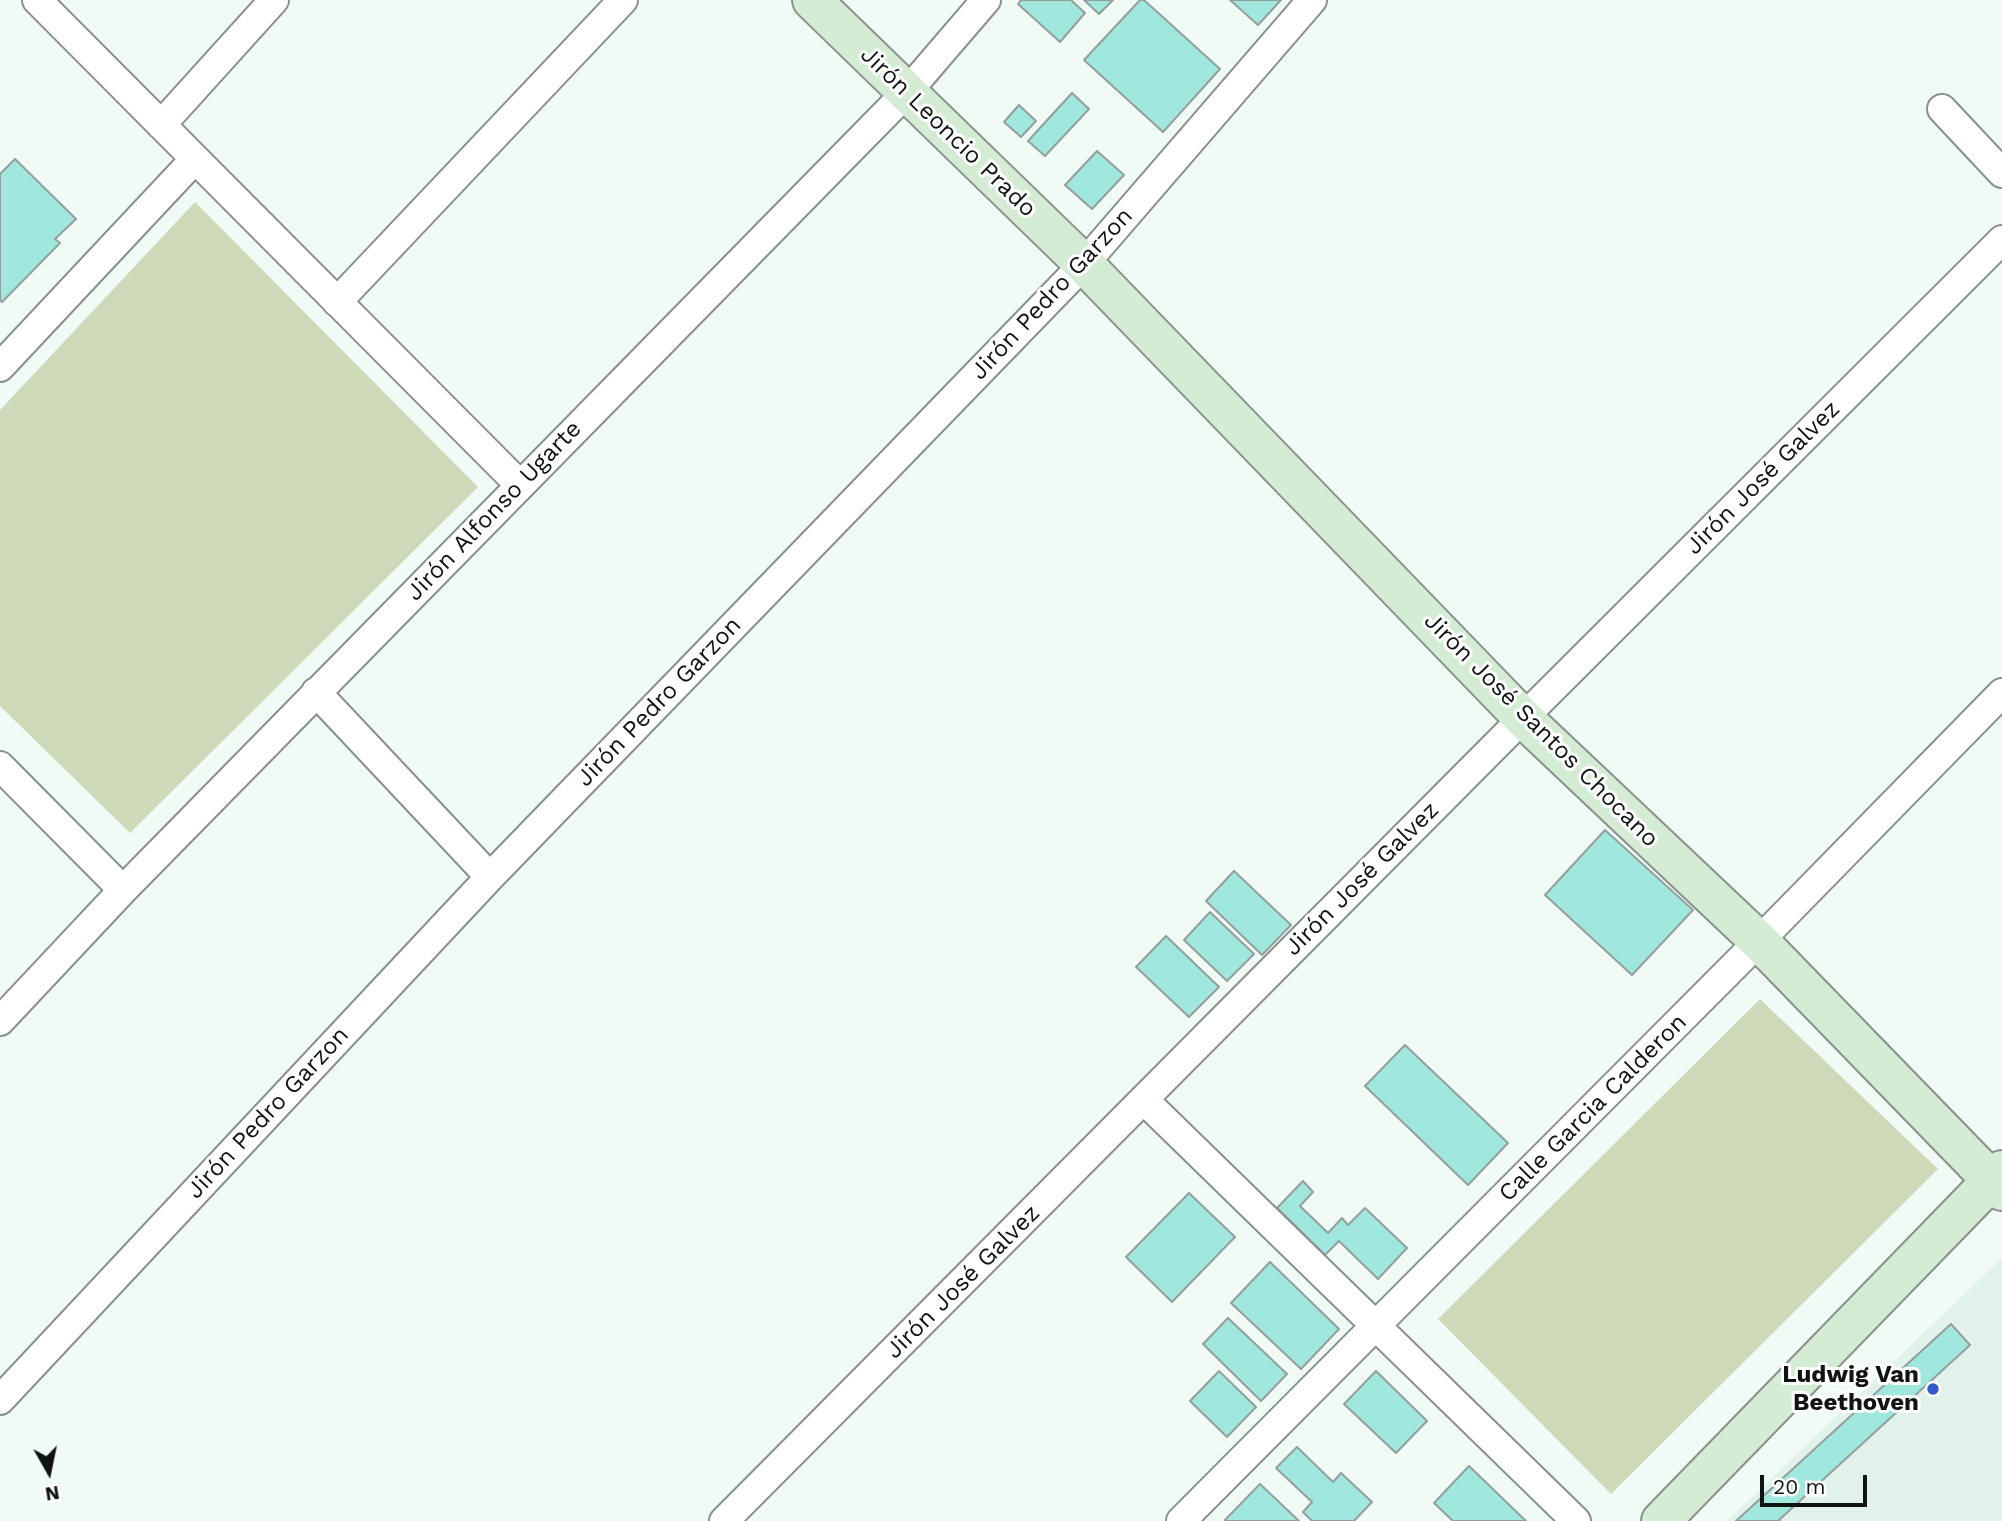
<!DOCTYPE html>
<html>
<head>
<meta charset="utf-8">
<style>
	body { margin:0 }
	#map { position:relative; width:2002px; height:1521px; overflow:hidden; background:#f1fbf6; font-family:"Work Sans",sans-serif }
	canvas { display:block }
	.north { position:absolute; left:14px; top:1437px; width:70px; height:70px; -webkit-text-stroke:5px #fff; paint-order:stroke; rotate:171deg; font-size:19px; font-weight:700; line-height:28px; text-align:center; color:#0f1311 }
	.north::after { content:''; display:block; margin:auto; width:24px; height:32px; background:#0f1311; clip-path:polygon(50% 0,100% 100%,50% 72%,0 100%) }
	.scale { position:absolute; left:1760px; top:1475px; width:107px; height:32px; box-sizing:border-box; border:4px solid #0f1311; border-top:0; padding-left:9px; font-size:21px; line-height:24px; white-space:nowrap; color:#0f1311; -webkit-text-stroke:5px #fff; paint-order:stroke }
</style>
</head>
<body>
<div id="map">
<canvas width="2002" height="1521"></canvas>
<div class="north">N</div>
<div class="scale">20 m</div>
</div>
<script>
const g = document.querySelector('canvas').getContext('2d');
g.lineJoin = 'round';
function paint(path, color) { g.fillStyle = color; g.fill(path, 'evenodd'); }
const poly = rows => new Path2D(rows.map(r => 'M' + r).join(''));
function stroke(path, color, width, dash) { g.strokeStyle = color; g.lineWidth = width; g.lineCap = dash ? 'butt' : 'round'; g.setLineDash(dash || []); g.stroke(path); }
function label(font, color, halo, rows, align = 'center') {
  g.font = font + ' "Work Sans",sans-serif'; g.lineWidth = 6; g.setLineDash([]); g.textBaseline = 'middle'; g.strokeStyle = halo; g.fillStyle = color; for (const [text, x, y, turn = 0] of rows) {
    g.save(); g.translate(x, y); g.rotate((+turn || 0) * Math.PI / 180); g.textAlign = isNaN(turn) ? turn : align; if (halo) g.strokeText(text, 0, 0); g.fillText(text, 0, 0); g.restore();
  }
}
paint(poly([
	[2002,1258,2002,1521,1727,1521]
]), '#e0f2e9');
paint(poly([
	[195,202,478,487,130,833,0,706,0,410],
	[1760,999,1938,1169,1611,1494,1438,1319]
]), '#ced9b9');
const building = poly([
	[1021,0,1071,0,1085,13,1060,42,1018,4,1021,0],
	[1084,0,1113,0,1099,14,1084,0],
	[1140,0,1144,0,1220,69,1163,132,1084,60,1140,0],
	[1230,0,1281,0,1258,25,1230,0],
	[1072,93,1089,109,1045,156,1028,141,1072,93],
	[1019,105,1036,121,1021,137,1004,122,1019,105],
	[1097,151,1124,175,1092,209,1065,185,1097,151],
	[15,159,76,219,55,239,60,243,2,302,0,300,0,174,15,159],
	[1605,830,1693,910,1632,975,1545,895,1605,830],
	[1234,871,1291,925,1262,955,1206,901,1234,871],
	[1210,912,1254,954,1227,981,1184,940,1210,912],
	[1166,936,1219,987,1189,1017,1136,967,1166,936],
	[1405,1045,1508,1143,1468,1185,1365,1086,1405,1045],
	[1303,1181,1313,1192,1300,1206,1328,1233,1342,1218,1348,1225,1365,1208,1407,1248,1378,1279,1339,1241,1325,1255,1277,1208,1303,1181],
	[1189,1193,1235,1237,1172,1302,1126,1257,1189,1193],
	[1270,1262,1339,1329,1301,1369,1231,1303,1270,1262],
	[1228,1318,1287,1374,1261,1401,1203,1344,1228,1318],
	[1951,1324,1970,1345,1779,1520,1780,1521,1736,1521,1951,1324],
	[1219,1371,1256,1407,1227,1437,1190,1401,1219,1371],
	[1376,1371,1427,1421,1396,1453,1344,1404,1376,1371],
	[1297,1447,1333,1482,1341,1473,1372,1502,1354,1521,1312,1521,1303,1512,1312,1502,1276,1468,1297,1447],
	[1469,1466,1526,1521,1453,1521,1434,1503,1469,1466],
	[1260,1484,1299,1521,1226,1521,1225,1520,1260,1484]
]);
paint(building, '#a0e8dd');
stroke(building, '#949f9d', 2);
const street = poly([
	[37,0,520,485],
	[1942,109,2002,173],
	[161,125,274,0],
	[337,302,623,0],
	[0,367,195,159],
	[316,692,490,877],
	[0,766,123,890],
	[0,1021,123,890,907,92,986,0],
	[1144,1100,1576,1521],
	[0,1400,490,877,1084,264,1312,0],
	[724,1521,1523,718,2002,240],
	[1181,1521,1759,941,2002,693]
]);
const secondary = poly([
	[812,0,1084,264,1523,718,1759,941,2002,1191],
	[1661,1521,2002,1170]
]);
stroke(street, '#88918c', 32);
stroke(secondary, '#88918c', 42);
stroke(street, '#fff', 28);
stroke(secondary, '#d4ecd3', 38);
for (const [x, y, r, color] of [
	[1933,1389,7,"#375acb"]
]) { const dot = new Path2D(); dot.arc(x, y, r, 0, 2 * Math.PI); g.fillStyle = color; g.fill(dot); stroke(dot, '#fff', 2.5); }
label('24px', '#0f1311', '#fff', [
	["Jirón Leoncio Prado",948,132,44],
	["Jirón Pedro Garzon",1052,294,-47],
	["Jirón José Galvez",1763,478,-45],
	["Jirón Alfonso Ugarte",494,511,-46],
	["Jirón Pedro Garzon",659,702,-46],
	["Jirón José Santos Chocano",1541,730,45],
	["Jirón José Galvez",1362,879,-45],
	["Calle Garcia Calderon",1593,1108,-45],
	["Jirón Pedro Garzon",268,1113,-47],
	["Jirón José Galvez",963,1282,-45]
]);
label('bold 24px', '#0f1311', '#fff', [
	["Ludwig Van",1919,1375],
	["Beethoven",1919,1403]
], 'right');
</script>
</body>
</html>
